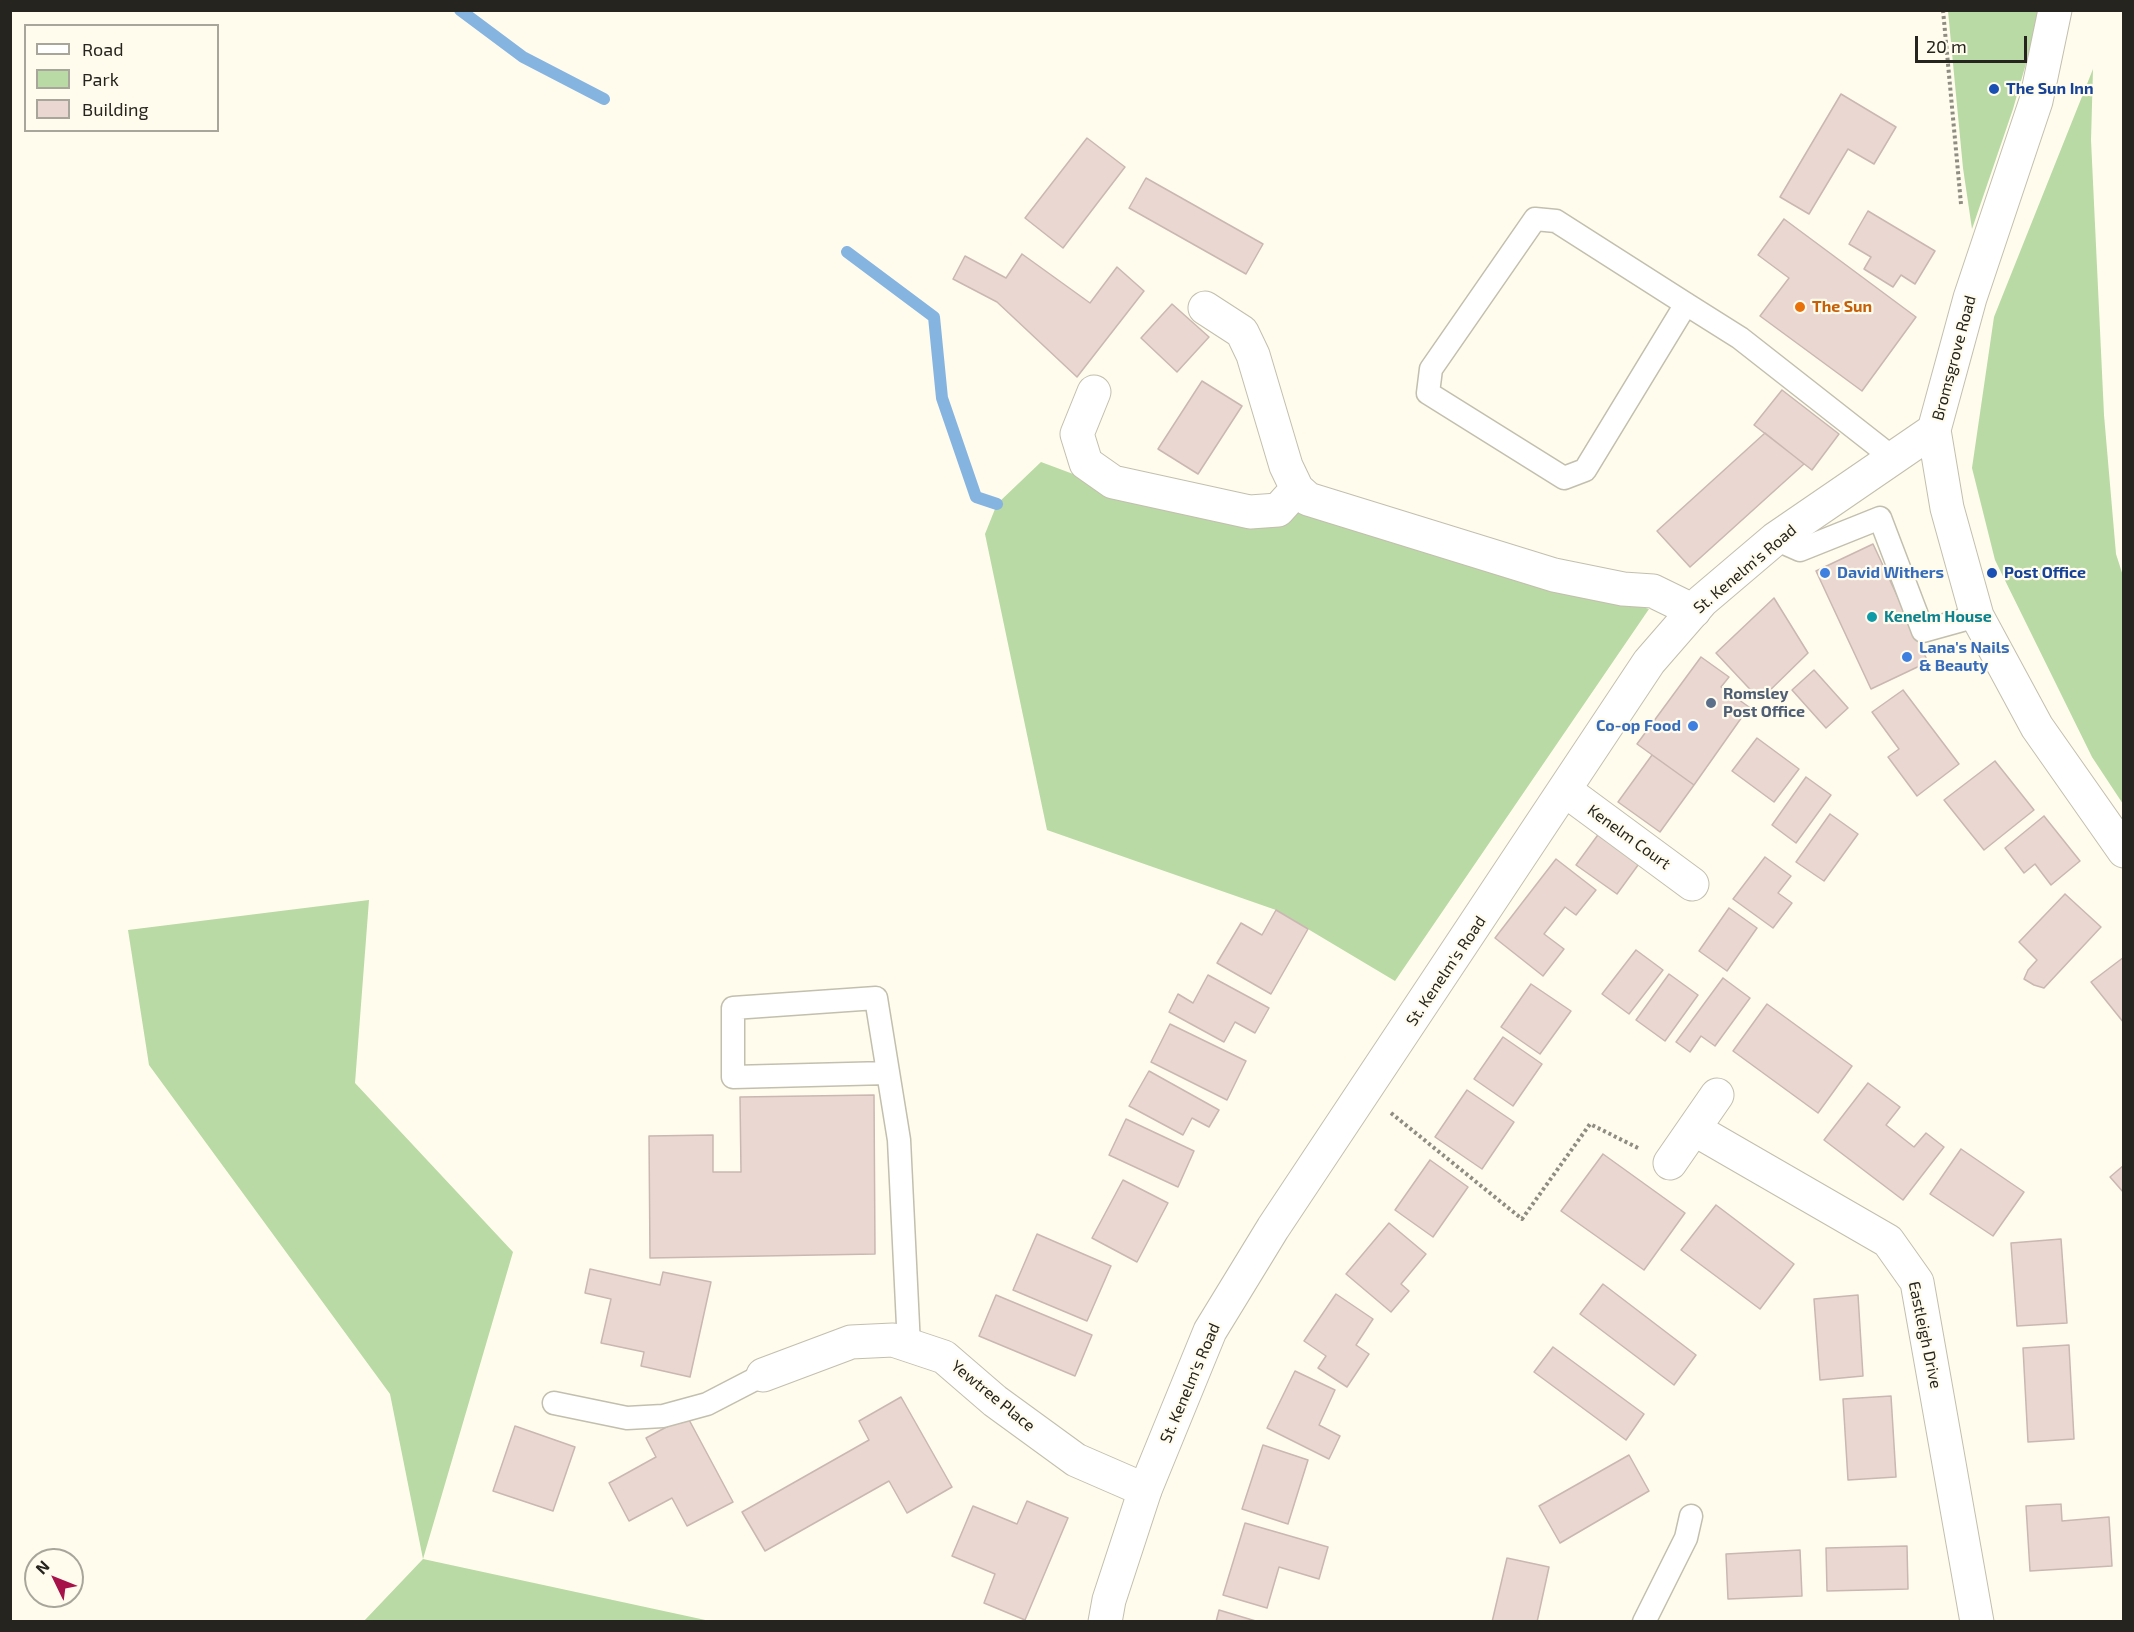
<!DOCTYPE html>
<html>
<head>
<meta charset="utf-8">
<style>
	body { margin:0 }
	#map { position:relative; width:2134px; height:1632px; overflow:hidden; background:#fffced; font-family:"Exo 2",sans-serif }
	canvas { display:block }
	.frame { position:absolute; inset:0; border:12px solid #26241e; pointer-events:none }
	.legend { position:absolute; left:24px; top:24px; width:195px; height:108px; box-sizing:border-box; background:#fffced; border:2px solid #a8a69a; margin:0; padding:8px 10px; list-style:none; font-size:18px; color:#26241e }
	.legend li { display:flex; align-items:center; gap:12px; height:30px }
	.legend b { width:30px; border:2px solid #a8a69a }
	.north { position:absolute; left:24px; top:1548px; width:60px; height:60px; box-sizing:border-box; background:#fffced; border:2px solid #a8a69a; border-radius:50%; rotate:313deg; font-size:16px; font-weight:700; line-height:24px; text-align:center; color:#26241e }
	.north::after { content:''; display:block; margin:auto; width:21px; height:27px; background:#a7124a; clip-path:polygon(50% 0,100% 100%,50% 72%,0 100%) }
	.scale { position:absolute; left:1915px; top:36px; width:112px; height:27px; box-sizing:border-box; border:3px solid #26241e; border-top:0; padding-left:8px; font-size:18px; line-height:21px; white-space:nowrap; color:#26241e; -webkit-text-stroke:4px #fffced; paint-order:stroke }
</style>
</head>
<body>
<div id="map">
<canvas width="2134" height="1632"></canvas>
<div class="frame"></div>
<ul class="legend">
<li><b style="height:8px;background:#fff"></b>Road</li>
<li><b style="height:16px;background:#b9d9a5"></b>Park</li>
<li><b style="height:16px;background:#ebd7d1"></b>Building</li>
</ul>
<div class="north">N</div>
<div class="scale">20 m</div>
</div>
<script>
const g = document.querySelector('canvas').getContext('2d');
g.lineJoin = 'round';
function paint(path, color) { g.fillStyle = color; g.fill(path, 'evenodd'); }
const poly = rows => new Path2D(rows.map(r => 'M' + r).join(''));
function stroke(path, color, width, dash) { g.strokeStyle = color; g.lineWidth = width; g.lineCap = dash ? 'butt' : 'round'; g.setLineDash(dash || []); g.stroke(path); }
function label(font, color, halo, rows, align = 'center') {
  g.font = font + ' "Exo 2",sans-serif'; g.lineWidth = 4.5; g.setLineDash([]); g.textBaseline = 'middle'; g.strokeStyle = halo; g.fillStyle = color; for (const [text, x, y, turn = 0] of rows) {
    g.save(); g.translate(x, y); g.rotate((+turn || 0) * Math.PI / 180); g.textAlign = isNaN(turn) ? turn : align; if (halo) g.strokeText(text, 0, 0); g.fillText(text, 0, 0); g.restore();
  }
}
paint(poly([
	[1948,11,2041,11,2013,109,1972,229,1963,168],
	[2093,69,2091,140,2104,415,2116,554,2124,579,2123,804,2092,757,1995,560,1972,468,1994,317],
	[1041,462,1124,493,1265,525,1280,495,1649,609,1395,981,1276,910,1047,830,985,534,997,504],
	[369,900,355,1083,513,1252,423,1559,710,1621,364,1621,423,1559,390,1394,149,1065,128,930]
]), '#b9d9a5');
stroke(poly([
	[460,10,523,57,604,99],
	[847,252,934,317,942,398,976,497,997,504]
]), '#86b4e1', 12);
const building = poly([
	[1841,94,1896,127,1874,164,1848,149,1809,214,1780,197,1841,94],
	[1087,138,1125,167,1063,248,1025,218,1087,138],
	[1146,178,1263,244,1246,274,1129,208,1146,178],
	[1868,211,1935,251,1915,284,1901,275,1893,287,1864,269,1871,257,1849,244,1868,211],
	[1784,219,1916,317,1862,391,1760,316,1789,278,1758,255,1784,219],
	[1022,254,1090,303,1117,267,1144,291,1077,377,997,302,953,279,965,256,1006,278,1022,254],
	[1172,304,1209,337,1177,372,1141,338,1172,304],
	[1202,381,1242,406,1198,474,1158,449,1202,381],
	[1782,390,1839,434,1812,470,1754,425,1782,390],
	[1765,433,1804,464,1690,567,1657,531,1765,433],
	[1873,544,1928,662,1871,689,1816,571,1873,544],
	[1774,598,1808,653,1760,700,1716,653,1774,598],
	[1701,657,1729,677,1721,687,1749,707,1694,785,1637,744,1701,657],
	[1814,670,1848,708,1826,728,1792,690,1814,670],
	[1903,690,1959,764,1917,796,1888,757,1899,749,1872,712,1903,690],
	[1757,738,1799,769,1774,802,1732,771,1757,738],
	[1652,755,1694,785,1660,832,1618,802,1652,755],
	[1995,761,2034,810,1984,850,1944,800,1995,761],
	[1806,777,1831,795,1796,843,1772,825,1806,777],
	[1830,814,1858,834,1824,881,1796,862,1830,814],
	[2044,816,2080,861,2051,885,2035,864,2024,873,2005,848,2044,816],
	[1600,832,1641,861,1617,894,1576,865,1600,832],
	[1765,857,1791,876,1778,893,1792,903,1773,928,1733,899,1765,857],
	[1556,859,1596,890,1576,915,1565,907,1544,934,1564,949,1543,976,1495,938,1556,859],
	[2065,894,2101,927,2044,988,2034,985,2024,979,2028,970,2037,960,2019,942,2065,894],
	[1729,908,1757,928,1727,971,1699,951,1729,908],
	[1276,910,1308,929,1271,994,1217,963,1241,923,1262,935,1276,910],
	[1636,950,1663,970,1629,1014,1602,994,1636,950],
	[2124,957,2124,1023,2091,982,2124,957],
	[1669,974,1698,995,1665,1041,1636,1020,1669,974],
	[1208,975,1269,1008,1255,1033,1235,1022,1224,1042,1169,1012,1178,994,1193,1003,1208,975],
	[1723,978,1750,998,1715,1046,1701,1036,1690,1052,1676,1042,1723,978],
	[1531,984,1571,1011,1540,1054,1501,1027,1531,984],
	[1767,1004,1852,1066,1818,1113,1733,1051,1767,1004],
	[1170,1024,1246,1061,1227,1100,1151,1062,1170,1024],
	[1503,1037,1542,1064,1513,1106,1474,1079,1503,1037],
	[1149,1071,1219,1110,1209,1127,1192,1118,1183,1135,1129,1106,1149,1071],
	[1868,1083,1900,1107,1886,1125,1914,1147,1926,1133,1944,1147,1903,1200,1824,1140,1868,1083],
	[1467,1090,1514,1122,1482,1169,1435,1137,1467,1090],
	[874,1095,875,1254,650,1258,649,1136,713,1135,713,1172,741,1172,740,1097,874,1095],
	[1126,1119,1194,1151,1178,1187,1109,1155,1126,1119],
	[1961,1149,2024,1192,1993,1236,1930,1194,1961,1149],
	[1603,1154,1685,1213,1644,1270,1561,1211,1603,1154],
	[1430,1160,1468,1187,1433,1237,1395,1210,1430,1160],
	[2124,1165,2124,1193,2110,1177,2124,1165],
	[1123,1180,1168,1203,1137,1262,1092,1238,1123,1180],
	[1716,1205,1794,1264,1760,1309,1681,1250,1716,1205],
	[1389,1223,1426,1254,1401,1284,1409,1291,1391,1312,1346,1274,1389,1223],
	[1037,1234,1111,1266,1087,1321,1013,1290,1037,1234],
	[2061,1239,2067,1323,2017,1326,2011,1243,2061,1239],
	[590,1269,660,1285,663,1272,711,1282,690,1377,641,1366,644,1352,601,1343,611,1299,585,1293,590,1269],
	[1603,1284,1696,1355,1674,1385,1580,1314,1603,1284],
	[1336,1294,1373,1319,1356,1345,1369,1354,1347,1387,1318,1368,1326,1356,1304,1341,1336,1294],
	[996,1295,1092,1335,1075,1376,979,1336,996,1295],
	[1858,1295,1863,1376,1820,1380,1814,1299,1858,1295],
	[2069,1345,2074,1439,2028,1442,2023,1348,2069,1345],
	[1553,1347,1644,1414,1626,1440,1534,1372,1553,1347],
	[1295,1371,1335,1390,1319,1425,1340,1436,1329,1459,1267,1428,1295,1371],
	[1891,1396,1896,1477,1848,1480,1843,1399,1891,1396],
	[901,1397,952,1487,907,1513,889,1481,765,1551,742,1512,869,1440,859,1421,901,1397],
	[687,1416,733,1502,687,1526,672,1498,629,1521,609,1483,656,1457,646,1438,687,1416],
	[515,1426,575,1447,553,1511,493,1491,515,1426],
	[1263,1445,1308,1460,1288,1524,1242,1509,1263,1445],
	[1629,1455,1649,1491,1560,1543,1539,1506,1629,1455],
	[1027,1501,1068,1518,1025,1620,984,1603,995,1574,952,1556,973,1506,1017,1524,1027,1501],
	[2061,1504,2062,1521,2109,1517,2112,1566,2030,1571,2026,1506,2061,1504],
	[1245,1523,1328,1547,1319,1579,1279,1567,1267,1608,1223,1595,1245,1523],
	[1907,1546,1908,1589,1827,1591,1826,1548,1907,1546],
	[1800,1550,1802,1596,1728,1599,1726,1554,1800,1550],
	[1507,1558,1549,1567,1537,1622,1492,1622,1507,1558],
	[1219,1610,1259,1622,1216,1622,1219,1610]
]);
paint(building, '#ebd7d1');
stroke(building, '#cab7b1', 1.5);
const lane = poly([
	[1686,304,1585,470,1564,478,1428,393,1431,369,1535,219,1556,221,1686,304,1740,338,1893,458],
	[1775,539,1800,550,1880,518,1923,631,1977,616],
	[887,1073,733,1077,733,1008,876,998,899,1140,909,1346],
	[554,1403,627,1418,663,1416,707,1404,763,1375],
	[1644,1622,1686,1538,1691,1516]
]);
const street = poly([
	[1205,308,1242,332,1253,355,1286,466,1297,489,1308,499,1554,575,1623,589,1653,591,1694,611],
	[1094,392,1077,434,1086,463,1113,482,1250,512,1278,510,1297,489],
	[1566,791,1692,884],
	[1694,1129,1888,1241,1917,1282,1977,1622],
	[1670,1163,1717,1095],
	[763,1375,851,1342,893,1340,944,1357,995,1401,1076,1460,1145,1490]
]);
const secondary = poly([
	[2055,10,2036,101,1970,298,1934,430,1947,508,1977,616,2037,727,2124,851],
	[1105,1622,1109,1600,1145,1490,1210,1331,1273,1228,1649,662,1702,601,1775,539,1934,430]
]);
stroke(lane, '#c3bfae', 25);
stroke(street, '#c3bfae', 35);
stroke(secondary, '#c3bfae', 35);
stroke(poly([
	[1943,10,1961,204],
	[1391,1113,1522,1219,1590,1124,1640,1149]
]), '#8f8c82', 4, [3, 3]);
stroke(lane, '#fff', 22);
stroke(street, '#fff', 33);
stroke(secondary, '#fff', 33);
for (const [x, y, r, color] of [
	[1994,89,6,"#1a4fb4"],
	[1800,307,6,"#e8710a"],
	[1825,573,6,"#3f7fe0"],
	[1992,573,6,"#1a4fb4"],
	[1872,617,6,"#0f9aa8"],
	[1907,657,6,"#3f7fe0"],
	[1711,703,6,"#5c6f8a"],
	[1693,726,6,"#3f7fe0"]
]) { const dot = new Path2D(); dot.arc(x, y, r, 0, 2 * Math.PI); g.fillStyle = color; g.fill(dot); stroke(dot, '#fffced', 2); }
label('bold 16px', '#164399', '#fffced', [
	["The Sun Inn",2006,89],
	["Post Office",2004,573]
], 'left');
label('bold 16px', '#c56008', '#fffced', [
	["The Sun",1812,307]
], 'left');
label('16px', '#26241e', '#fffced', [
	["Bromsgrove Road",1954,358,-75],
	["St. Kenelm's Road",1745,569,-40],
	["Kenelm Court",1629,837,36],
	["St. Kenelm's Road",1446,971,-56],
	["Eastleigh Drive",1925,1335,78],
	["St. Kenelm's Road",1190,1383,-67],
	["Yewtree Place",993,1396,39]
]);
label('bold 16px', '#366cbe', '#fffced', [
	["David Withers",1837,573],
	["Lana's Nails",1919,648],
	["& Beauty",1919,666],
	["Co-op Food",1681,726,"right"]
], 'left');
label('bold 16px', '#0d838f', '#fffced', [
	["Kenelm House",1884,617]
], 'left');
label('bold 16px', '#4e5e75', '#fffced', [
	["Romsley",1723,694],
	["Post Office",1723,712]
], 'left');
</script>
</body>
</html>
